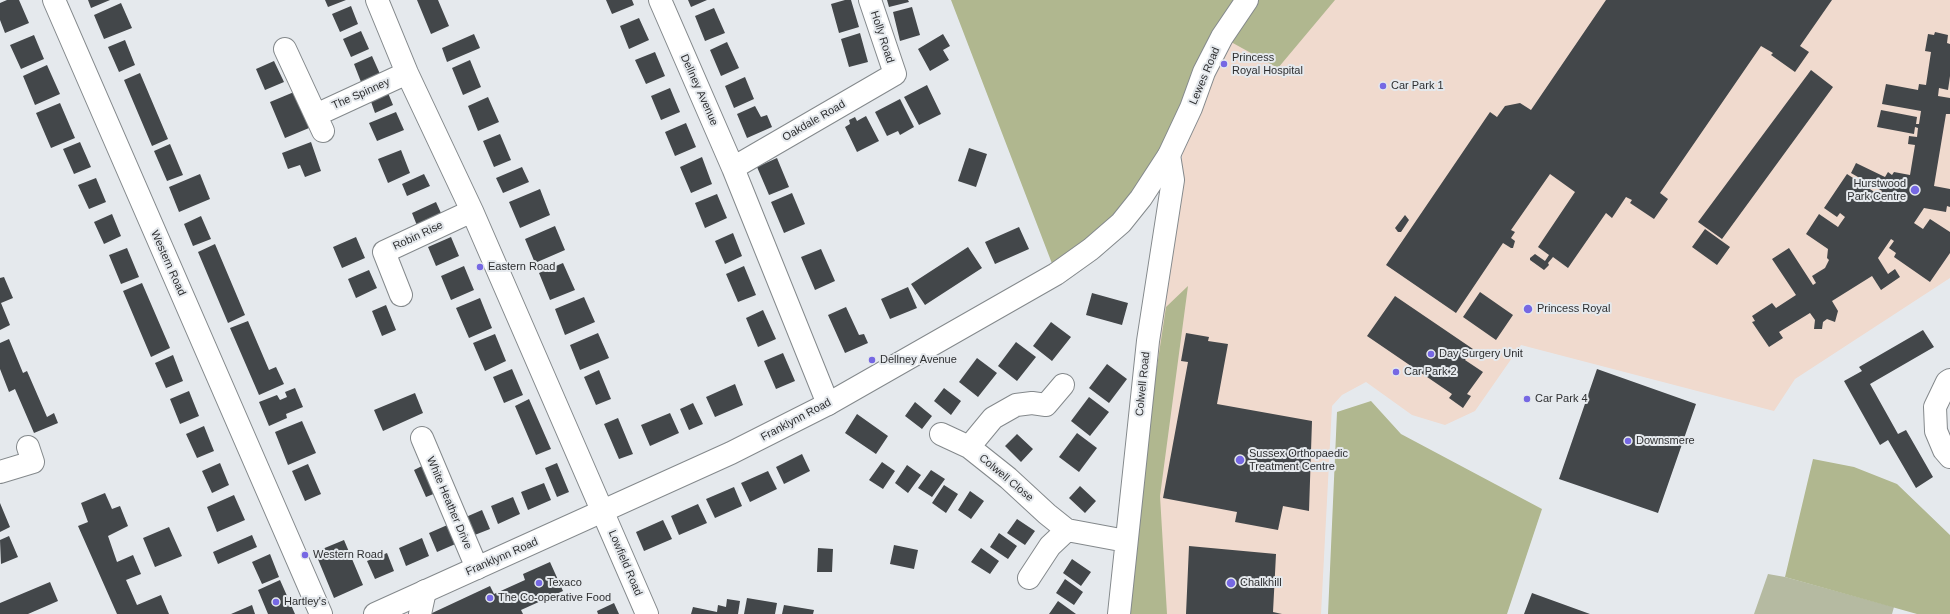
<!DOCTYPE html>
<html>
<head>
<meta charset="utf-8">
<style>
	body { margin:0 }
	canvas { display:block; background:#e5e9ed }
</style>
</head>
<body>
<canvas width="1950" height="614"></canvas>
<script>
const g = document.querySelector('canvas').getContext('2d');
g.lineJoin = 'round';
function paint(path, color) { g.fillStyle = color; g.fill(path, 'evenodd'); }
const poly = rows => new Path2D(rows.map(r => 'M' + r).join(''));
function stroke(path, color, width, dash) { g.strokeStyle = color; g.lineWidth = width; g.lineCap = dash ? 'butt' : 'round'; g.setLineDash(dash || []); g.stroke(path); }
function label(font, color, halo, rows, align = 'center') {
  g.font = font + ' Arial,sans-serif'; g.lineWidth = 4; g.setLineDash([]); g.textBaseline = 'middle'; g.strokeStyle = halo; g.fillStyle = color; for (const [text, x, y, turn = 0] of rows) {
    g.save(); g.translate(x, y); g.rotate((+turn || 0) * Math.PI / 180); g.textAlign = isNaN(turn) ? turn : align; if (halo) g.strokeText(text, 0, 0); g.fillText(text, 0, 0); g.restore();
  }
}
paint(poly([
	[1247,0,1950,0,1950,278,1795,379,1774,411,1521,345,1475,411,1445,425,1412,415,1366,382,1342,395,1332,406,1321,614,1131,614,1148,341,1191,108]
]), '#f0dace');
paint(poly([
	[1768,574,1785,577,1894,607,1892,614,1754,614]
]), '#b5baa1');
paint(poly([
	[951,0,1335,0,1278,68,1222,37,1121,223,1056,274],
	[1188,286,1160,496,1167,614,1130,614,1138,492,1166,307],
	[1371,401,1401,434,1542,509,1507,614,1328,614,1337,412],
	[1813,459,1854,467,1897,484,1950,535,1950,614,1917,614,1785,577]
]), '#b0b78f');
paint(poly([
	[7,0,19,0,29,23,5,33,0,20,0,3],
	[88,0,110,0,91,8],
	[325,0,346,0,328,7],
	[417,0,438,0,449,26,431,34],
	[606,0,632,0,634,5,612,14],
	[688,0,707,0,691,7],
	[845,0,851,0,859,27,839,33,831,4],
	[887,0,908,0,909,2,889,7],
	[1606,0,1832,0,1800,46,1809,52,1795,72,1771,55,1773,53,1761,46,1660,193,1668,199,1654,219,1630,203,1632,200,1626,197,1612,218,1606,213,1568,268,1553,257,1548,263,1549,265,1544,270,1530,260,1530,258,1535,254,1545,261,1549,255,1538,247,1575,192,1550,174,1511,230,1515,232,1511,238,1515,241,1513,248,1511,248,1503,243,1456,313,1386,265,1490,112,1497,117,1505,106,1520,103,1531,110],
	[121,3,132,28,104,39,94,15],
	[351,6,358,24,340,32,332,14],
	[912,7,920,35,900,41,893,12],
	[714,8,725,33,705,41,695,16],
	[639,18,649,40,629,49,620,26],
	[361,31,369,49,351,57,343,39],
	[1935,32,1948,35,1947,43,1950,44,1950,76,1948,90,1939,88,1938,96,1950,98,1950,114,1946,114,1934,186,1950,189,1950,207,1947,206,1946,212,1924,208,1914,223,1923,229,1930,219,1950,232,1950,253,1930,282,1894,257,1896,253,1889,248,1894,241,1891,239,1878,258,1888,274,1895,269,1900,277,1881,290,1872,276,1832,301,1838,311,1835,322,1827,319,1823,322,1822,329,1814,329,1815,320,1810,313,1779,332,1783,338,1769,347,1752,322,1755,321,1752,316,1772,303,1776,308,1796,295,1772,259,1789,248,1813,285,1816,283,1812,276,1825,268,1829,260,1827,258,1828,249,1806,234,1819,214,1838,227,1840,224,1845,217,1840,213,1837,217,1824,208,1847,174,1879,195,1882,191,1851,173,1856,163,1885,177,1888,172,1892,175,1894,172,1910,175,1915,145,1908,144,1909,136,1917,137,1918,128,1915,127,1914,134,1877,127,1881,110,1917,117,1916,124,1919,124,1921,111,1882,104,1886,84,1918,90,1919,84,1926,85,1931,52,1925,51,1928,34,1934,35],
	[860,33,868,62,849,67,841,39],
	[474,34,480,48,447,62,442,48],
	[943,34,950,46,943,50,949,60,930,71,918,49],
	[34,35,44,59,21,69,10,45],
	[125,40,135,65,119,72,108,47],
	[727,42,739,68,721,76,710,50],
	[655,52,665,76,646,84,635,60],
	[372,56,380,74,361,82,354,64],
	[470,60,481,87,463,95,452,68],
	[274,61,284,82,265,90,256,69],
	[47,65,60,94,35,105,23,76],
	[1811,70,1833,87,1722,239,1698,222],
	[140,73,168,139,152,146,124,80],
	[745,77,754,99,734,108,725,86],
	[927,85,941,114,919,125,904,97],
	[386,88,393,105,375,113,369,96],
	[670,88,680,112,661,120,651,96],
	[294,92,309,128,285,138,270,102],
	[488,97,499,122,478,131,468,106],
	[900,99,914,127,900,135,898,131,887,136,875,112],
	[60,103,75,138,51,148,36,113],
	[755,106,761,117,767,115,772,127,747,138,737,114],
	[396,112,404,130,377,141,369,123],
	[866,116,879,141,857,152,845,127,850,124,849,120,855,117,857,121],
	[686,123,696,147,675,156,665,132],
	[500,134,511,160,494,167,483,141],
	[80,142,91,167,74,174,63,149],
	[311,142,321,171,305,177,300,165,288,169,282,153],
	[170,144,183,175,167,181,154,151],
	[969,148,987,154,976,187,958,181],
	[401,150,410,173,388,183,378,159],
	[702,157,712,184,691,193,680,167],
	[777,158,789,187,769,195,757,167],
	[522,167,529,182,503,193,496,178],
	[200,174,210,199,179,212,169,187],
	[424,174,430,186,407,196,402,184],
	[96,178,106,202,89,209,78,185],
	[540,189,550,215,520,228,509,202],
	[792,193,805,224,784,233,771,202],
	[717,194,727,218,705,228,695,203],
	[436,202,445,222,420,233,412,213],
	[112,214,121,236,104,244,94,222],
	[1405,215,1409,220,1401,232,1398,232,1395,228],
	[201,216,211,239,193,246,184,224],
	[555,226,565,250,535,263,525,239],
	[1019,227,1029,249,995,264,985,242],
	[1705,229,1730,247,1717,265,1692,247],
	[733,233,742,256,725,264,715,241],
	[356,237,365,258,342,268,333,247],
	[451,237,459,256,436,266,428,247],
	[215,244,245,315,228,323,198,252],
	[968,247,982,268,925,305,911,284],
	[127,248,139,277,121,284,109,255],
	[821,249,835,281,815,290,801,257],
	[563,263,575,290,550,300,539,273],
	[464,266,474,290,451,300,441,276],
	[744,266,756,295,738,302,726,274],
	[369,270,377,288,356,298,348,279],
	[4,277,13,298,1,303,10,325,0,330,0,278],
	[142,283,170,348,151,357,123,291],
	[908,287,917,308,890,319,881,299],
	[1480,292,1513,315,1496,340,1463,317],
	[1092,293,1128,303,1122,325,1086,315],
	[1395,296,1473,349,1465,360,1483,372,1467,394,1471,396,1463,408,1449,398,1452,394,1367,336],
	[584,297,595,322,565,335,555,309],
	[480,298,492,328,469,338,456,308],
	[386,305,396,330,382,336,372,311],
	[846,307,859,335,864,334,868,343,845,353,828,315],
	[763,310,776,339,758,347,746,318],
	[248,321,269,370,276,367,284,384,259,395,230,328],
	[1051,322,1071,337,1052,361,1033,346],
	[1923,330,1934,347,1870,384,1898,434,1906,430,1933,477,1916,488,1888,440,1880,445,1844,381,1862,371,1859,367],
	[598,333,609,358,580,370,570,345],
	[1186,333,1209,337,1208,341,1228,344,1217,404,1312,421,1309,511,1283,506,1278,530,1235,522,1237,512,1163,498,1188,362,1181,361],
	[495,334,506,361,485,371,473,343],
	[9,339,23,373,27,371,47,417,54,413,58,423,34,433,15,389,9,392,0,369,0,343],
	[1016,342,1036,357,1017,381,998,366],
	[783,353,795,381,776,389,764,361],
	[173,355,183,381,166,388,155,363],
	[977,358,997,373,978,397,959,382],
	[1107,364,1127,379,1109,403,1089,388],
	[512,369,523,395,504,403,493,377],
	[1597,369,1696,404,1658,513,1559,479],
	[599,370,611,399,596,405,584,377],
	[735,384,743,405,715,417,706,397],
	[295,388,303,407,286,414,287,418,269,426,259,402,277,395,280,400,287,397,285,392],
	[944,388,961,401,951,415,934,401],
	[189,391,199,416,180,424,170,399],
	[415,393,423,413,383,431,374,410],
	[1089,397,1109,412,1090,436,1071,421],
	[529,399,551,449,536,455,515,406],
	[915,402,932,416,922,429,905,416],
	[693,403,703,424,689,430,680,409],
	[670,413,679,433,650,446,641,425],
	[857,414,888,436,876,454,845,433],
	[618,418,633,454,619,459,604,424],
	[302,421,316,453,288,465,275,432],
	[204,426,214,451,197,458,186,434],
	[1077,433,1097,448,1079,472,1059,457],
	[1017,434,1033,449,1021,462,1005,446],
	[802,454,810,471,784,484,776,467],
	[882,462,895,471,883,489,869,480],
	[220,463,229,485,212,493,202,471],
	[557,463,569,492,557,497,545,468],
	[308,464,321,494,305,501,292,471],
	[424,465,436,493,426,497,414,470],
	[907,465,921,475,908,493,895,483],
	[931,470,945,479,932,497,918,488],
	[768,471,777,489,750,502,741,483],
	[544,483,551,500,528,510,521,492],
	[944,485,958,494,946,513,932,503],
	[1080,486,1096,501,1085,513,1069,498],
	[734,487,742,506,715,518,706,499],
	[970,491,984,501,971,519,958,510],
	[105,493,112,509,120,506,128,526,108,536,117,562,133,555,141,574,126,580,137,605,161,595,169,614,117,614,78,526,88,522,81,503],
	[234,495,245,520,217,532,207,507],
	[513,497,520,514,498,524,491,506],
	[0,503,10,527,0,532],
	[698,504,707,523,679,535,671,516],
	[482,510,490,529,467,538,459,520],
	[1017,519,1035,531,1025,545,1007,533],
	[663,520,672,539,644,551,636,532],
	[452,523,460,542,437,552,429,533],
	[169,527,182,556,155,567,143,538],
	[999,533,1017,546,1008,559,990,547],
	[252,535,257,547,218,564,213,552],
	[9,536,18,557,1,564,0,540],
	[422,538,429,556,406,566,399,548],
	[344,540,363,585,334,598,315,552],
	[894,545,918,550,914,569,890,564],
	[1189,546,1276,554,1273,612,1282,614,1186,614],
	[818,548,833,549,832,572,817,572],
	[981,548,999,561,990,574,971,562],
	[387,553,394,571,375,579,367,561],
	[270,554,279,577,262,584,252,562],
	[1072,559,1091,572,1081,586,1063,573],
	[550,562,563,591,521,610,523,614,430,614,490,586,494,594,525,580,523,574],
	[1065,579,1083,592,1074,605,1056,593],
	[280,580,295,614,268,614,258,590],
	[50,582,58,601,28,614,0,614,0,603],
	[1532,593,1590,614,1524,614],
	[747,598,777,603,775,614,744,614],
	[727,599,740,601,738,614,691,614,693,607,717,612,718,605,726,607],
	[1058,601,1076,614,1049,614],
	[614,603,619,614,598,614,597,611],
	[252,605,255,614,231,614],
	[784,605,814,610,813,614,782,614]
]), '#43474a');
const minor = poly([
	[54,0,321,614],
	[377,0,407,73,472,211,647,614],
	[660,0,733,168,828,404],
	[285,49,323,131],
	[316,115,407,73],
	[733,168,895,74,870,0],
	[401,295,384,252,472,211],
	[1950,380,1947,382,1935,407,1936,431,1944,450,1950,457],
	[941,434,969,447,1008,478,1047,514,1067,530],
	[422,438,477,568],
	[969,447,993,418,1016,405,1032,403,1046,405,1063,385],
	[0,472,33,462,28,447],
	[1029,578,1050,546,1067,530,1126,541],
	[420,614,425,591],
	[1119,614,1148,341,1173,180,1169,155]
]);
const major = poly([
	[375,614,731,453,828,404,1056,274,1091,249,1121,223,1141,198,1169,155,1191,108,1204,72,1222,37,1247,0]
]);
stroke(minor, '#84898c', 24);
stroke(major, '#84898c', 24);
stroke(minor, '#fff', 22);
stroke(major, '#fff', 22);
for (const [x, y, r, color] of [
	[1224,64,4,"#7668e3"],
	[1383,86,4,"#7668e3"],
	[1915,190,5,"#7668e3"],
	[480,267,4,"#7668e3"],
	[1528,309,5,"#7668e3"],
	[1431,354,4,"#7668e3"],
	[872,360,4,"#7668e3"],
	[1396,372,4,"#7668e3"],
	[1527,399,4,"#7668e3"],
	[1628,441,4,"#7668e3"],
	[1240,460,5,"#7668e3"],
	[305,555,4,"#7668e3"],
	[539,583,4,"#7668e3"],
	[1231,583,5,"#7668e3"],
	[490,598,4,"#7668e3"],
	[276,602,4,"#7668e3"]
]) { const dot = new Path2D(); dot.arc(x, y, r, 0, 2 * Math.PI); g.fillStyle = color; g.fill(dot); stroke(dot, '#e5e9ed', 1.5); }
label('11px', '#2e2f31', '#e5e9ed', [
	["Holly Road",882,37,72],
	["Lewes Road",1205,76,-67],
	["Dellney Avenue",699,90,66],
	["The Spinney",361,94,-24],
	["Oakdale Road",814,121,-30],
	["Robin Rise",418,236,-25],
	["Western Road",168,263,66],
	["Colwell Road",1143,384,-84],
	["Franklynn Road",796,420,-28],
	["Colwell Close",1006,478,40],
	["White Heather Drive",449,503,67],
	["Franklynn Road",502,557,-24],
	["Lowfield Road",625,563,67]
]);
label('11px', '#2e2f31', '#e5e9ed', [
	["Princess",1232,58],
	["Royal Hospital",1232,71],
	["Car Park 1",1391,86],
	["Hurstwood",1906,184,"right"],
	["Park Centre",1906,197,"right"],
	["Eastern Road",488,267],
	["Princess Royal",1537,309],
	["Day Surgery Unit",1439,354],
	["Dellney Avenue",880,360],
	["Car Park 2",1404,372],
	["Car Park 4",1535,399],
	["Downsmere",1636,441],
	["Sussex Orthopaedic",1249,454],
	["Treatment Centre",1249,467],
	["Western Road",313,555],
	["Texaco",547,583],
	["Chalkhill",1240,583],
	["The Co-operative Food",498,598],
	["Hartley's",284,602]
], 'left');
</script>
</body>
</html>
